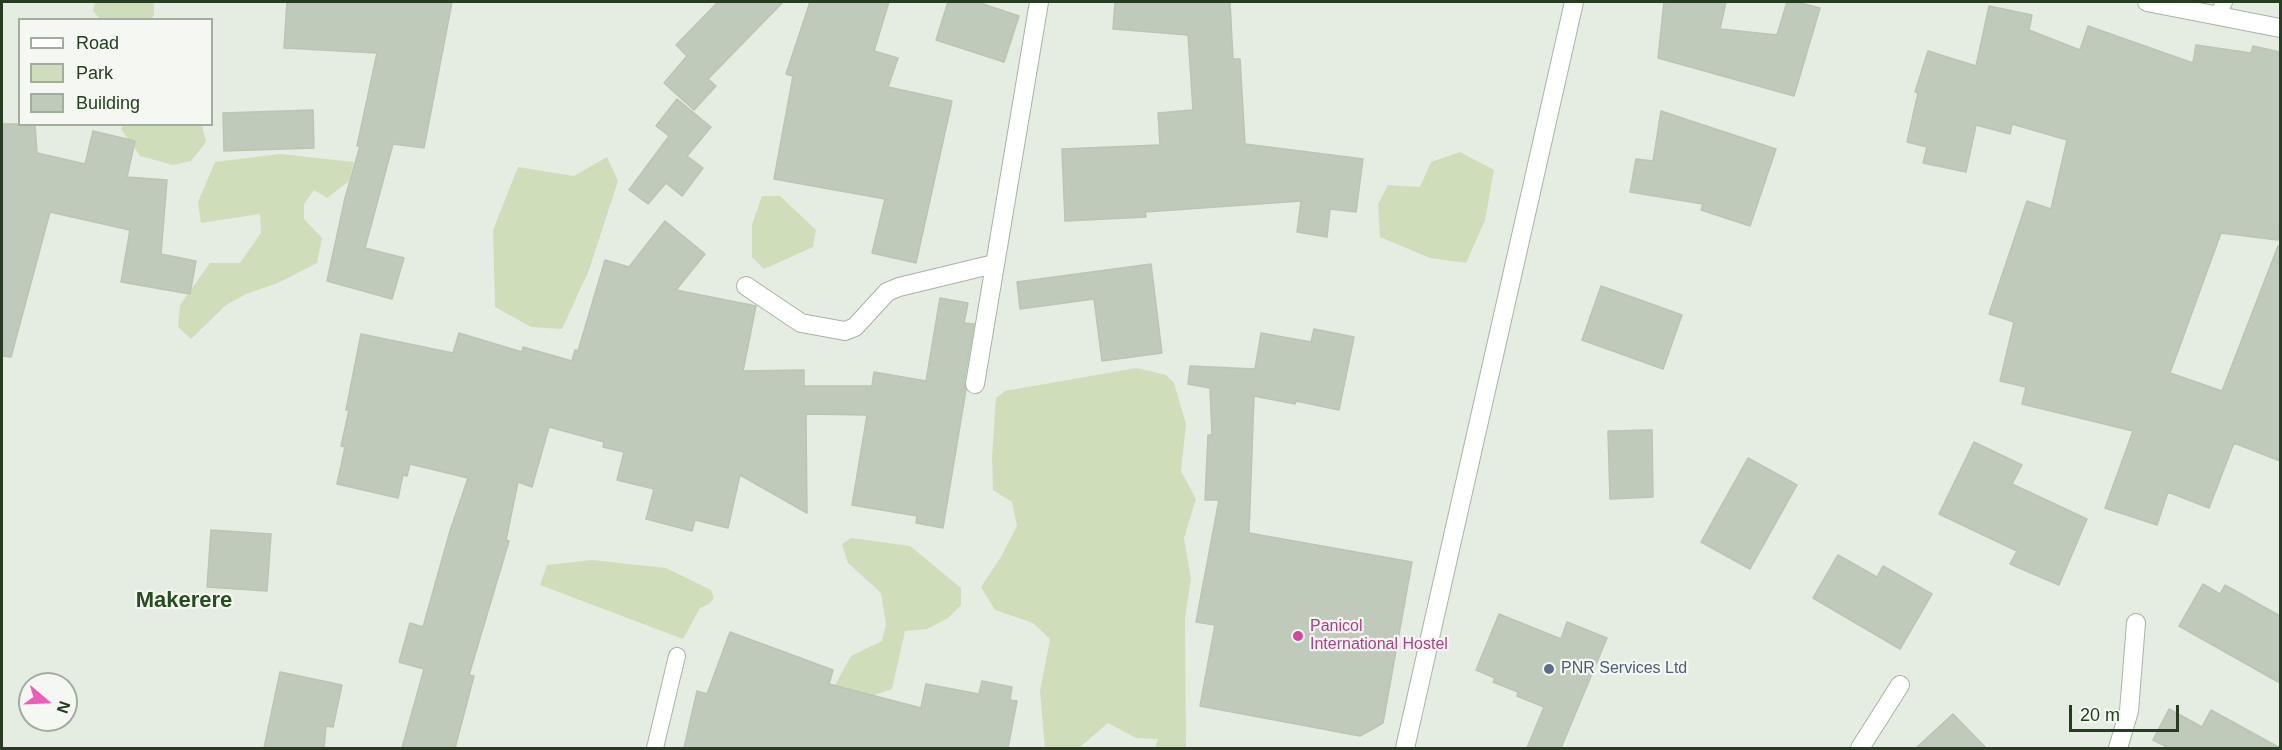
<!DOCTYPE html>
<html>
<head>
<meta charset="utf-8">
<style>
	body { margin:0 }
	#map { position:relative; width:2282px; height:750px; overflow:hidden; background:#e5ece2; font-family:Arial,sans-serif }
	canvas { display:block }
	.frame { position:absolute; inset:0; border:3px solid #263d22; pointer-events:none }
	.legend { position:absolute; left:18px; top:18px; width:195px; height:108px; box-sizing:border-box; background:#f5f8f2; border:2px solid #a2ad9f; margin:0; padding:8px 10px; list-style:none; font-size:18px; color:#263d22 }
	.legend li { display:flex; align-items:center; gap:12px; height:30px }
	.legend b { width:30px; border:2px solid #a2ad9f }
	.north { position:absolute; left:18px; top:672px; width:60px; height:60px; box-sizing:border-box; background:#f5f8f2; border:2px solid #a2ad9f; border-radius:50%; rotate:109deg; font-size:16px; font-weight:700; line-height:24px; text-align:center; color:#263d22 }
	.north::after { content:''; display:block; margin:auto; width:21px; height:27px; background:#f05cbc; clip-path:polygon(50% 0,100% 100%,50% 72%,0 100%) }
	.scale { position:absolute; left:2069px; top:705px; width:110px; height:27px; box-sizing:border-box; border:3px solid #263d22; border-top:0; padding-left:8px; font-size:18px; line-height:21px; white-space:nowrap; color:#263d22; -webkit-text-stroke:4px #f5f8f2; paint-order:stroke }
</style>
</head>
<body>
<div id="map">
<canvas width="2282" height="750"></canvas>
<div class="frame"></div>
<ul class="legend">
<li><b style="height:8px;background:#fff"></b>Road</li>
<li><b style="height:16px;background:#d0ddbb"></b>Park</li>
<li><b style="height:16px;background:#bfcaba"></b>Building</li>
</ul>
<div class="north">N</div>
<div class="scale">20 m</div>
</div>
<script>
const g = document.querySelector('canvas').getContext('2d');
g.lineJoin = 'round';
function paint(path, color) { g.fillStyle = color; g.fill(path, 'evenodd'); }
const poly = rows => new Path2D(rows.map(r => 'M' + r).join(''));
function stroke(path, color, width, dash) { g.strokeStyle = color; g.lineWidth = width; g.lineCap = dash ? 'butt' : 'round'; g.setLineDash(dash || []); g.stroke(path); }
function label(font, color, halo, rows, align = 'center') {
  g.font = font + ' Arial,sans-serif'; g.lineWidth = 4.5; g.setLineDash([]); g.textBaseline = 'middle'; g.strokeStyle = halo; g.fillStyle = color; for (const [text, x, y, turn = 0] of rows) {
    g.save(); g.translate(x, y); g.rotate((+turn || 0) * Math.PI / 180); g.textAlign = isNaN(turn) ? turn : align; if (halo) g.strokeText(text, 0, 0); g.fillText(text, 0, 0); g.restore();
  }
}
paint(poly([
	[95,2,154,2,154,14,152,19,100,19,93,11],
	[123,125,202,125,206,142,191,161,173,165,140,156,121,129],
	[1460,152,1494,170,1485,220,1466,263,1430,258,1380,237,1378,204,1388,185,1420,187,1431,162],
	[280,154,354,162,349,181,327,198,314,190,304,204,304,219,322,238,317,263,278,283,246,294,226,305,191,339,178,327,180,305,210,263,240,263,261,233,260,214,201,223,198,202,215,162],
	[607,157,618,181,589,270,562,329,531,327,495,307,493,230,518,167,574,176],
	[762,196,780,196,816,230,813,247,764,269,752,257,752,225],
	[1136,368,1166,375,1174,383,1186,424,1181,471,1196,499,1184,538,1191,579,1185,618,1186,748,1155,748,1158,739,1136,738,1108,723,1079,748,1045,748,1040,691,1050,639,1033,623,995,610,981,587,1001,557,1017,526,1012,502,993,490,992,457,996,398,1005,391],
	[851,538,910,546,961,588,961,605,948,618,927,629,905,631,892,689,850,703,834,687,851,656,882,641,886,624,881,593,848,563,842,544],
	[592,560,666,568,711,590,714,598,709,604,700,608,683,639,540,585,547,565]
]), '#d0ddbb');
const building = poly([
	[287,2,452,2,424,148,393,144,365,248,404,258,392,299,327,281,345,198,360,146,357,146,377,53,284,48,287,2],
	[718,2,783,2,708,79,716,86,694,110,664,83,687,56,676,45,718,2],
	[810,2,889,2,874,51,898,58,888,87,952,101,916,263,872,253,885,199,774,179,793,76,786,74,810,2],
	[948,2,977,2,1019,16,1004,62,936,40,948,2],
	[1115,2,1230,2,1233,59,1240,59,1245,144,1363,159,1356,212,1330,209,1327,237,1297,232,1301,201,1145,212,1146,217,1065,221,1062,149,1160,145,1158,113,1193,110,1188,35,1113,29,1115,2],
	[1664,2,1726,2,1720,29,1777,35,1787,2,1796,2,1820,8,1794,96,1658,58,1664,2],
	[1989,6,2032,15,2029,30,2080,50,2088,26,2193,63,2196,45,2251,53,2253,46,2280,52,2280,219,2278,240,2221,233,2170,373,2222,391,2278,246,2280,246,2280,461,2234,443,2209,508,2168,492,2157,525,2105,508,2133,431,2022,404,2026,387,2000,381,2014,322,1989,314,2027,201,2051,209,2067,140,2012,124,2010,134,1976,125,1966,172,1923,163,1927,147,1907,142,1918,93,1915,92,1928,51,1976,66,1989,6],
	[677,99,711,127,687,156,703,168,682,196,666,183,648,204,629,190,669,136,656,126,677,99],
	[313,110,314,148,224,151,223,113,313,110],
	[1661,111,1776,149,1750,226,1701,210,1703,204,1630,192,1636,159,1653,161,1661,111],
	[2,124,35,124,37,153,85,164,93,131,135,141,127,177,167,180,161,254,196,261,190,294,121,282,130,230,50,212,11,357,2,356,2,124],
	[665,221,705,254,676,290,756,306,743,371,804,370,804,386,872,386,874,372,926,381,940,298,968,303,964,323,974,324,964,382,966,390,943,528,916,523,917,516,852,505,867,415,806,414,807,513,740,475,728,528,695,520,692,531,646,519,654,489,617,480,624,452,603,447,604,442,549,427,532,487,518,482,506,540,509,541,469,675,474,676,455,748,402,748,424,669,399,662,410,623,423,627,450,531,468,478,410,464,407,476,403,475,398,498,337,484,345,447,341,446,349,410,346,410,361,334,453,353,459,333,522,352,523,347,572,361,575,350,578,351,605,260,629,267,665,221],
	[1151,264,1162,353,1102,361,1094,299,1020,309,1017,282,1151,264],
	[1601,286,1682,315,1663,369,1582,340,1601,286],
	[1314,329,1354,337,1339,410,1296,401,1295,404,1254,396,1249,533,1412,562,1383,723,1360,736,1200,706,1215,625,1196,622,1219,500,1205,500,1208,435,1212,435,1210,388,1188,384,1190,366,1255,369,1261,333,1311,342,1314,329],
	[1652,430,1653,497,1610,499,1608,431,1652,430],
	[1974,442,2022,465,2012,484,2087,519,2059,585,2010,564,2017,551,1939,514,1974,442],
	[1748,458,1797,485,1750,569,1701,542,1748,458],
	[211,530,271,534,267,591,207,587,211,530],
	[1838,555,1877,577,1883,566,1932,594,1900,649,1813,598,1838,555],
	[2203,584,2220,594,2225,585,2280,616,2280,683,2179,626,2203,584],
	[1499,614,1561,639,1567,622,1607,638,1561,748,1527,748,1544,707,1517,696,1518,692,1493,682,1495,678,1476,670,1499,614],
	[730,632,833,670,829,684,921,708,926,684,979,694,982,681,1012,687,1010,700,1017,701,1008,748,684,748,697,691,707,694,730,632],
	[280,672,342,685,333,727,326,726,324,748,264,748,280,672],
	[2169,709,2202,727,2211,710,2280,748,2169,748,2153,740,2169,709],
	[1953,714,1986,748,1916,748,1953,714]
]);
paint(building, '#bfcaba');
stroke(building, '#bac5b4', 1.5);
const service = poly([
	[2218,15,2224,2],
	[655,748,677,656]
]);
const minor = poly([
	[746,286,801,323,845,331,855,327,887,292,899,287,994,264],
	[975,384,1039,2],
	[1405,748,1574,2],
	[1860,748,1900,685],
	[2118,748,2129,711,2136,623]
]);
const tertiary = poly([
	[2147,2,2280,28]
]);
stroke(service, '#a8b4a5', 18);
stroke(minor, '#a8b4a5', 20);
stroke(tertiary, '#a8b4a5', 20);
stroke(service, '#fff', 16);
stroke(minor, '#fff', 18);
stroke(tertiary, '#fff', 18);
for (const [x, y, r, color] of [
	[1298,636,6,"#d1479c"],
	[1549,669,6,"#5c6f8a"]
]) { const dot = new Path2D(); dot.arc(x, y, r, 0, 2 * Math.PI); g.fillStyle = color; g.fill(dot); stroke(dot, '#f5f8f2', 2); }
label('16px', '#b23c85', '#f5f8f2', [
	["Panicol",1310,627],
	["International Hostel",1310,645]
], 'left');
label('16px', '#4e5e75', '#f5f8f2', [
	["PNR Services Ltd",1561,669]
], 'left');
label('bold 22px', '#254e1e', '#f5f8f2', [
	["Makerere",184,601]
]);
</script>
</body>
</html>
